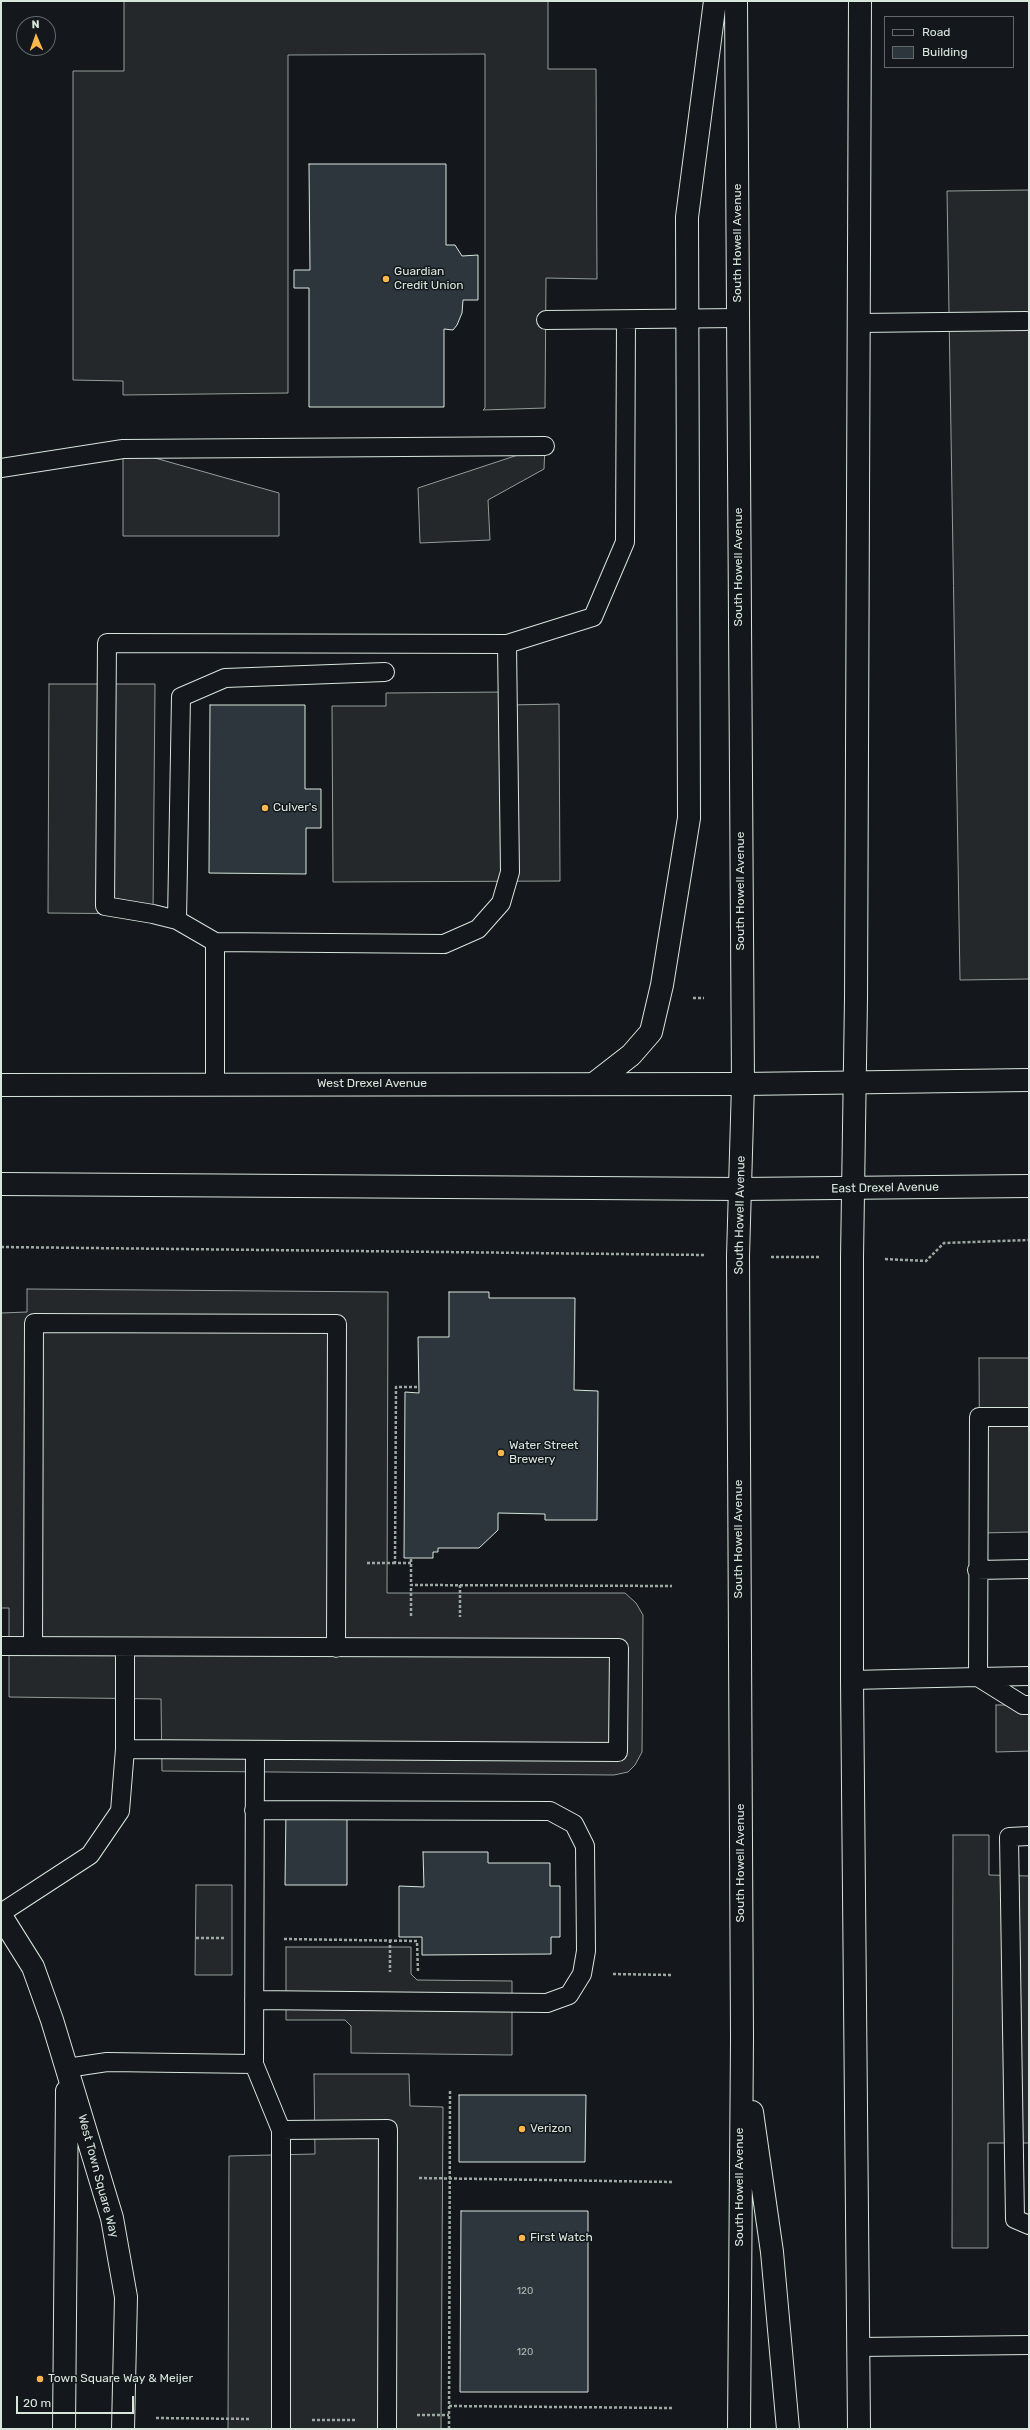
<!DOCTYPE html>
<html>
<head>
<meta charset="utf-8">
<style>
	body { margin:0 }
	#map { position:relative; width:1030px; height:2430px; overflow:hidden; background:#14181c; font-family:Rubik,sans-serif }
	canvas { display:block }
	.frame { position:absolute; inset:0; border:2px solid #d8e6dc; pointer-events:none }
	.legend { position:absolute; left:884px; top:16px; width:130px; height:52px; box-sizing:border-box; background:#14181c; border:1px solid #626a69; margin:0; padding:5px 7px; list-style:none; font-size:12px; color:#d8e6dc }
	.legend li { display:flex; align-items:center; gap:8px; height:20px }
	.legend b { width:20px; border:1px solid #626a69 }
	.north { position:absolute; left:16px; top:16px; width:40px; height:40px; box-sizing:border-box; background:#14181c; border:1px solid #626a69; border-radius:50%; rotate:358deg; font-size:11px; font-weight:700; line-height:16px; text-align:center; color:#d8e6dc }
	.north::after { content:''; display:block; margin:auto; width:14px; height:18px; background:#ffb74d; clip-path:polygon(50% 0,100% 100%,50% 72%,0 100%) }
	.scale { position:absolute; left:16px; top:2396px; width:118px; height:18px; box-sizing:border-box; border:2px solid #d8e6dc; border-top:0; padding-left:5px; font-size:12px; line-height:14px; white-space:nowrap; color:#d8e6dc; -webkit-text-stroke:3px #14181c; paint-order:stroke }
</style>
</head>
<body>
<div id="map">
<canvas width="1030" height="2430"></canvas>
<div class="frame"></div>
<ul class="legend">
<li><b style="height:5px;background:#14181c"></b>Road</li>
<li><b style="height:11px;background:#2c363c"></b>Building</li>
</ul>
<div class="north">N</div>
<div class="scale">20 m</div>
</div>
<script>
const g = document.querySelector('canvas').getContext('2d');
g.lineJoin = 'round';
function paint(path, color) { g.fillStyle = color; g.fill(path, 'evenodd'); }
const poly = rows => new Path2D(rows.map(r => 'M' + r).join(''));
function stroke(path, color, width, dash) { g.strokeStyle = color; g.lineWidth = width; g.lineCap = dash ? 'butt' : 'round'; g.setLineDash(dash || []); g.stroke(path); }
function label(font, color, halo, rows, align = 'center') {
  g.font = font + ' Rubik,sans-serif'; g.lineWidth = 3; g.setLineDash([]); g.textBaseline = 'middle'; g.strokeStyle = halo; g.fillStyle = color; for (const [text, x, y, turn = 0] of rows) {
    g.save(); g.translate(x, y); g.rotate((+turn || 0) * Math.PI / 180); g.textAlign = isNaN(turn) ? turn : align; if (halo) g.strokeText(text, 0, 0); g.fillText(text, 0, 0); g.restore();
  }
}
const parking = poly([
	[124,1,548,1,548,69,596,69,597,279,546,278,545,408,483,410,485,408,485,54,288,55,288,393,123,395,123,381,73,380,73,71,124,71,124,1],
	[1029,190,1029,979,960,980,947,191,1029,190],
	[545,446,544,469,488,500,490,540,420,543,418,488,545,446],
	[123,449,279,493,279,536,123,536,123,449],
	[49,684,155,684,153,914,48,913,49,684],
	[508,692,509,705,559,704,560,881,333,882,332,706,386,706,386,693,508,692],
	[27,1289,388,1292,387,1593,625,1593,636,1603,643,1615,642,1752,635,1765,628,1772,614,1775,162,1771,161,1699,9,1697,9,1608,1,1608,1,1313,27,1312,27,1289],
	[979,1358,1029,1358,1029,1532,980,1533,979,1358],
	[996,1705,1029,1705,1029,1751,996,1752,996,1705],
	[953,1835,989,1835,989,1875,1029,1876,1029,2143,988,2143,988,2248,952,2248,953,1835],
	[196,1885,232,1885,232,1975,195,1975,196,1885],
	[286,1947,411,1947,411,1974,417,1980,512,1981,512,2055,351,2053,351,2026,345,2020,286,2020,286,1947],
	[314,2074,409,2074,410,2106,443,2107,441,2429,228,2429,229,2156,315,2154,314,2074]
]);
paint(parking, '#24282b');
stroke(parking, '#939e99', 1);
const building = poly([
	[309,164,446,164,446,245,455,245,462,256,478,255,478,300,463,300,462,313,457,325,453,330,444,329,444,407,309,407,309,288,294,288,294,270,310,270,309,164],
	[210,705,305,705,305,789,321,789,321,828,306,828,306,874,209,873,210,705],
	[449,1292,489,1292,489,1298,575,1298,574,1390,598,1391,597,1520,545,1520,545,1514,498,1513,498,1530,479,1548,438,1548,438,1552,433,1552,433,1558,404,1558,405,1392,419,1393,418,1337,449,1337,449,1292],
	[286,1811,347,1811,347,1885,285,1885,286,1811],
	[423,1852,488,1852,488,1863,550,1863,550,1886,560,1886,560,1937,551,1937,551,1954,422,1955,422,1937,399,1937,399,1886,424,1887,423,1852],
	[459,2095,586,2095,585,2162,459,2162,459,2095],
	[461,2211,588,2211,588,2392,460,2392,461,2211]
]);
paint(building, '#2c363c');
stroke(building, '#d8e6dc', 1);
const lane = poly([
	[546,320,738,318],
	[860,323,1026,321],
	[1,468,123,449,545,446],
	[177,920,181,697,225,678,385,672],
	[215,942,444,944,478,929,501,903,510,872,507,644],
	[215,1085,215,942,177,920,153,914,105,906,107,643,507,644,593,617,625,542,626,320],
	[977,1570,1029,1569],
	[1,1646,619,1648,618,1752,125,1749],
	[33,1646,34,1323,337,1324,336,1648],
	[978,1677,1023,1705,1029,1705],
	[978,1677,1029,1676],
	[852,1680,978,1677,979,1417,1029,1417],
	[1029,1836,1009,1837,1015,2219,1029,2225],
	[1,1913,90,1855,120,1811,125,1749,125,1647],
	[254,2000,547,2003,569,1995,582,1974,586,1951,585,1846,574,1824,550,1811,254,1810],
	[254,2064,255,1750],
	[67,2068,107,2062,254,2064,281,2130,281,2429],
	[281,2130,388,2129,387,2429],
	[859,2347,1029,2345]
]);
const street = poly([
	[1,1916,33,1967,52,2020,112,2218,126,2297,123,2429],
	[64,2429,67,2091]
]);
const secondary = poly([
	[1,1085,743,1084,1029,1080],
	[1,1184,740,1189,1029,1186]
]);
const primary = poly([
	[736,1,743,1084,738,1256,742,2038,739,2429],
	[595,1083,631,1055,651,1032,662,985,689,818,687,217,715,1],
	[752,2112,772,2252,788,2429],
	[859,2429,852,1680,852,1258,856,998,860,1]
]);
stroke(lane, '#d8e6dc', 20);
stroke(street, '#d8e6dc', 24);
stroke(secondary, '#d8e6dc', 24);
stroke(primary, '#d8e6dc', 24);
stroke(poly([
	[693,998,704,998],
	[1,1247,706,1255],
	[771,1257,820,1257],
	[885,1259,926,1261,944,1243,1029,1240],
	[411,1559,411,1585,672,1586],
	[367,1563,395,1563],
	[411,1563,395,1563,396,1387,418,1387],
	[460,1585,460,1617],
	[411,1616,411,1585],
	[196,1938,225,1938],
	[284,1939,417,1941,418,1972],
	[390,1940,390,1972],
	[613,1974,672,1975],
	[419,2178,672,2182],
	[449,2406,673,2408],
	[417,2415,449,2415],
	[156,2418,251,2419],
	[312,2420,357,2420],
	[449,2429,450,2091]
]), '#9da8a2', 2.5, [3, 2]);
stroke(lane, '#14181c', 18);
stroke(street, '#14181c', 22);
stroke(secondary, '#14181c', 22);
stroke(primary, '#14181c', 22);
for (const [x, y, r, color] of [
	[386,279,4,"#ffb74d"],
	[265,808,4,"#ffb74d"],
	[501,1453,4,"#ffb74d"],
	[522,2129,4,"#ffb74d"],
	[522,2238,4,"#ffb74d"],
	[40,2379,4,"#ffb74d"]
]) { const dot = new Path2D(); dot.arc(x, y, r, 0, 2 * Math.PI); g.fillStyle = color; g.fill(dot); stroke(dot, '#14181c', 1.5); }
label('10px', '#adbab4', null, [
	["120",525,2291],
	["120",525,2352]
]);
label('12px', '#d8e6dc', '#14181c', [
	["South Howell Avenue",738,243,-90],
	["South Howell Avenue",739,567,-90],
	["South Howell Avenue",741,891,-90],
	["West Drexel Avenue",372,1084],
	["East Drexel Avenue",885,1188,-1],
	["South Howell Avenue",740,1215,-89],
	["South Howell Avenue",739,1539,-90],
	["South Howell Avenue",741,1863,-90],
	["West Town Square Way",98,2176,75],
	["South Howell Avenue",740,2187,-90]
]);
label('12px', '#d8e6dc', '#14181c', [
	["Guardian",394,272],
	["Credit Union",394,286],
	["Culver's",273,808],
	["Water Street",509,1446],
	["Brewery",509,1460],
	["Verizon",530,2129],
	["First Watch",530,2238],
	["Town Square Way & Meijer",48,2379]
], 'left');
</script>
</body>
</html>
